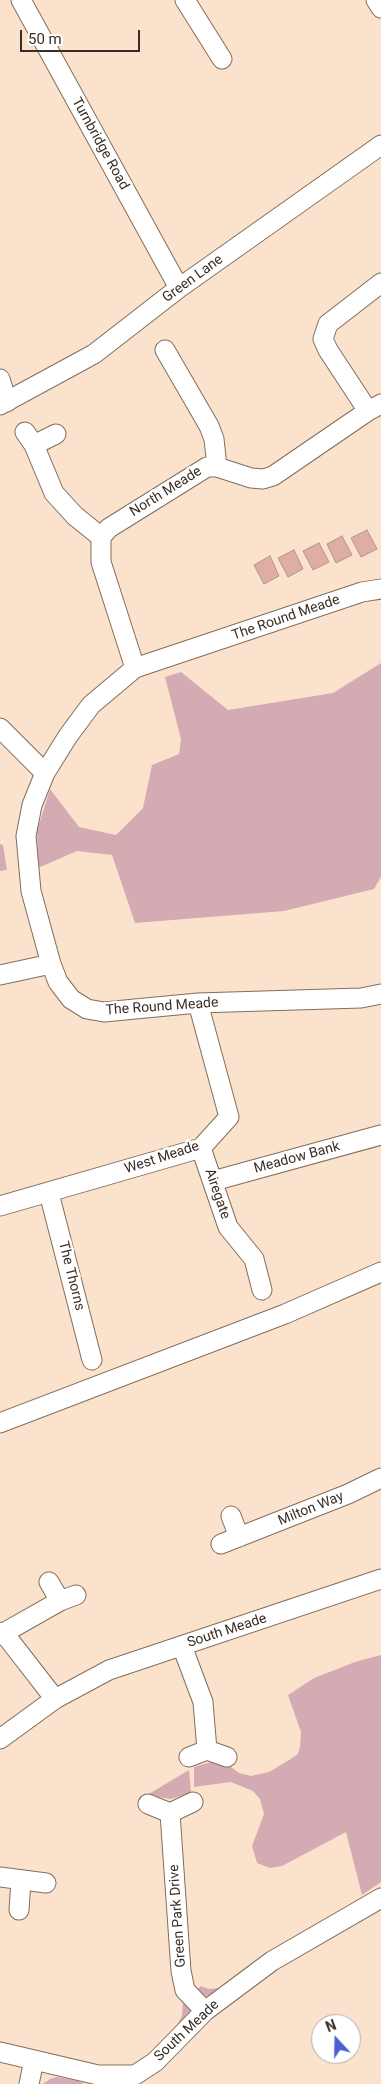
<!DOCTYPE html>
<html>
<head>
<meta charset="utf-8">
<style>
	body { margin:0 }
	#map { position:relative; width:381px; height:2084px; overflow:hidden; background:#fae2cc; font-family:Roboto,sans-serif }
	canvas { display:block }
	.north { position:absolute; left:311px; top:2014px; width:50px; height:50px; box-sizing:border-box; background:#fff; border:1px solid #afaba8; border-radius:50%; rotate:339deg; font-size:14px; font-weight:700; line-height:20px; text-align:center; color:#382e26 }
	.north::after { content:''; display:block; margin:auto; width:18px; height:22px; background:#4f5ed3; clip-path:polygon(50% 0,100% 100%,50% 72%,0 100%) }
	.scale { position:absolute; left:20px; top:30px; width:120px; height:22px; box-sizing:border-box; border:2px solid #382e26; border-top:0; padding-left:6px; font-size:15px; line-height:18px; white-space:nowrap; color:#382e26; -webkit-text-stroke:4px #fff; paint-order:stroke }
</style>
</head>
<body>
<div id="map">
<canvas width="381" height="2084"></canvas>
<div class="north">N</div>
<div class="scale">50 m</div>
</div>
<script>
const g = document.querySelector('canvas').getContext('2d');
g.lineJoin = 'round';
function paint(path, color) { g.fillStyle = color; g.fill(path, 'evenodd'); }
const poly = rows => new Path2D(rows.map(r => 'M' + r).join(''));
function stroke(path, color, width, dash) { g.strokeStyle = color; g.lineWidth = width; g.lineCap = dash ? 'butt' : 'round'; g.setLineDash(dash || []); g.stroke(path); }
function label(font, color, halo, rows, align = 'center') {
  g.font = font + ' Roboto,sans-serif'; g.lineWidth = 5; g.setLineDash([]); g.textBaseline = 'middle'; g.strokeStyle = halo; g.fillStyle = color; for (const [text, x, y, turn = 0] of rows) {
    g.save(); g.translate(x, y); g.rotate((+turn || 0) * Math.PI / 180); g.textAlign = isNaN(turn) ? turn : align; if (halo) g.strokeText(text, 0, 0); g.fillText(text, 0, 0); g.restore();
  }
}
paint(poly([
	[381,663,381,877,374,889,284,911,135,923,112,855,77,851,38,868,37,831,50,789,79,827,116,835,143,808,152,765,179,754,181,739,165,677,181,672,228,710,333,693],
	[0,844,3,845,7,870,0,871],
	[381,1655,381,1882,362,1895,346,1832,282,1866,270,1868,257,1863,252,1846,264,1814,260,1799,253,1791,231,1782,194,1787,194,1767,211,1762,218,1763,231,1767,239,1773,251,1776,269,1772,289,1760,298,1754,300,1747,301,1732,288,1695,314,1678,355,1662],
	[189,1770,191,1793,171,1799,147,1795],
	[201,1986,209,1989,220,1988,213,1995,205,1996,195,1991],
	[183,1999,191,2009,190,2015,175,2029,182,2016],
	[57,2077,79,2081,84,2084,43,2084,50,2079]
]), '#d4abb3');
const building = poly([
	[367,530,377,549,361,557,351,538,367,530],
	[342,536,352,555,336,563,327,544,342,536],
	[319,543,329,562,313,570,303,551,319,543],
	[294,550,303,569,288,577,278,558,294,550],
	[270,556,279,576,264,584,254,565,270,556]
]);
paint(building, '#dfaea2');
stroke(building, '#b3938b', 1);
const street = poly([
	[21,0,179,288],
	[185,0,222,59],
	[376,0,381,8],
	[165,350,209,426,214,439,217,467],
	[0,379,7,402],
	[0,405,94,354,179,288,381,145],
	[368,411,328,350,323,339,328,324,381,283],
	[25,432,34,445,54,493,75,516,101,537],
	[34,445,56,434],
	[381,589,362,592,135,668,91,705,68,736,45,773,32,805,26,836,31,891,51,964,58,982,71,999,87,1009,104,1012,198,1003,361,998,381,994],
	[135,668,101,562,101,537,109,528,207,467,217,467,251,478,263,479,273,476,368,411,381,404],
	[0,728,45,773],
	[0,975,51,964],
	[201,1148,228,1227,254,1259,262,1290],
	[213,1181,381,1135],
	[49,1193,92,1360],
	[0,1206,201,1148,229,1117,198,1003],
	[0,1423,285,1314,381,1272],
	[231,1516,239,1537],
	[221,1544,348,1494,381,1478],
	[49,1582,60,1601],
	[3,1632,55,1699],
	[0,1635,60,1601,76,1595],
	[182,1646,203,1702,207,1750],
	[0,1739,55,1699,109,1670,381,1579],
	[189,1757,207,1750,227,1757],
	[148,1804,170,1813,193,1802],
	[170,1813,181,1971,185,1990,205,2011],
	[0,1877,46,1883],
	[19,1910,21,1880],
	[0,2052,98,2075,135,2075,155,2062,205,2011,272,1961,381,1898],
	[29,2084,34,2060]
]);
stroke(street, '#836e5a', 21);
stroke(street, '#fff', 19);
label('14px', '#382e26', '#fff', [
	["Turnbridge Road",100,144,61],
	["Green Lane",193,279,-36],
	["North Meade",166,492,-32],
	["The Round Meade",286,618,-19],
	["The Round Meade",162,1007,-4],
	["West Meade",162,1158,-18],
	["Meadow Bank",297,1158,-15],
	["Airegate",217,1194,71],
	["The Thorns",71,1276,76],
	["Milton Way",311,1509,-22],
	["South Meade",227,1631,-18],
	["Green Park Drive",178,1916,-94],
	["South Meade",187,2031,-43]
]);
</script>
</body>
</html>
